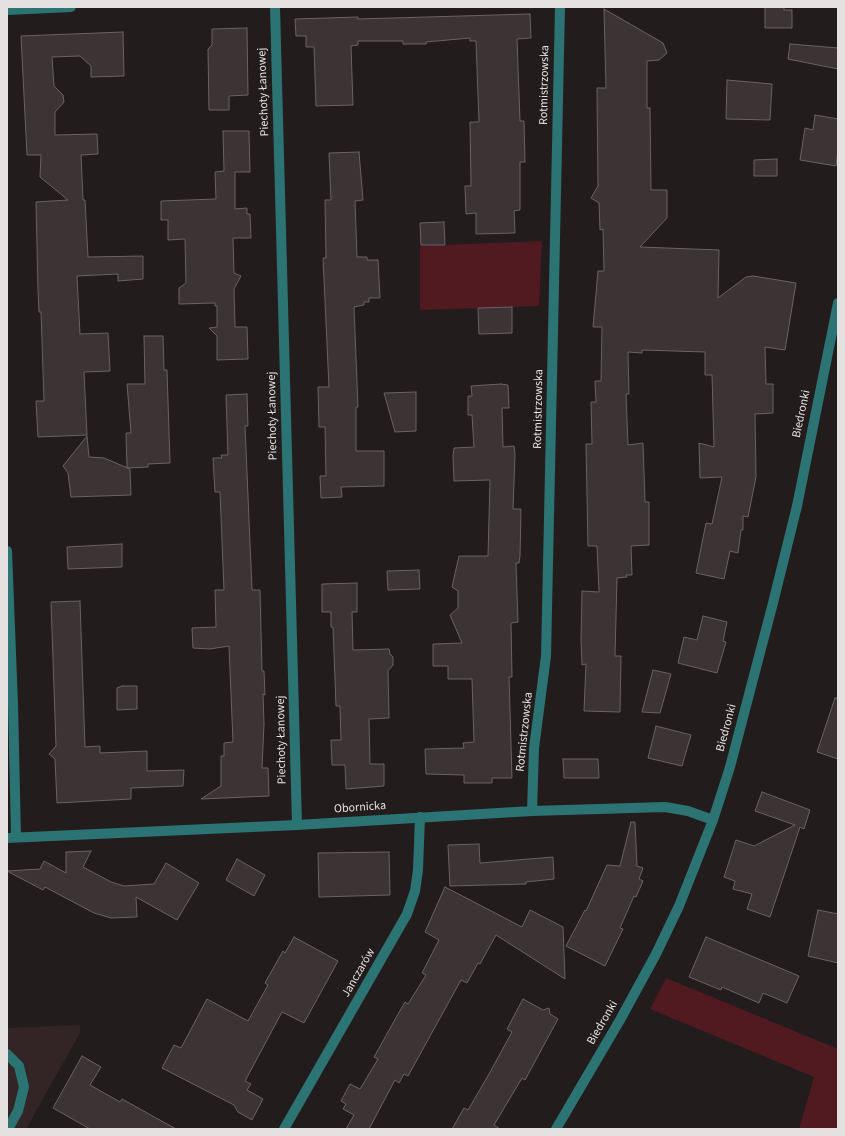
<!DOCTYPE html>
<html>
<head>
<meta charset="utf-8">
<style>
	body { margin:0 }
	#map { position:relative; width:845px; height:1136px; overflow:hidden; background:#231c1c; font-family:"Source Sans 3",sans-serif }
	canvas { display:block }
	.frame { position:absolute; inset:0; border:8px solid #e6e1e1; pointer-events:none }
</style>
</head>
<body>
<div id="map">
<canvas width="845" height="1136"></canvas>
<div class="frame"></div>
</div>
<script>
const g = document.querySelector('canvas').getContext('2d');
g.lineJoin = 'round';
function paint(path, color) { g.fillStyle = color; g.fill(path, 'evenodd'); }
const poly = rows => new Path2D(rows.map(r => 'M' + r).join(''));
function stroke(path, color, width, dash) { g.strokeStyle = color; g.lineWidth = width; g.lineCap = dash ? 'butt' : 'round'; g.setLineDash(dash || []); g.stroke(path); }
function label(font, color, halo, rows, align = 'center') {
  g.font = font + ' "Source Sans 3",sans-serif'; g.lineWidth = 3; g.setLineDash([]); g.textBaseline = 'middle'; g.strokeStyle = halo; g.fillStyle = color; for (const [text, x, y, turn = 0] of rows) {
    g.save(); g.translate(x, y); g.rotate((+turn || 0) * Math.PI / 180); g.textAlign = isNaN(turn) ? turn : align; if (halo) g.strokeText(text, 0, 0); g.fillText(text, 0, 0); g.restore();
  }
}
paint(poly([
	[80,1025,80,1033,26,1129,7,1129,7,1028]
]), '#332525');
paint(poly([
	[542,241,539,306,420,310,420,246],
	[666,978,838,1049,838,1129,799,1129,814,1077,650,1009]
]), '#501a20');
const building = poly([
	[765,7,784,7,784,10,792,10,792,28,765,28,765,7],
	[604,9,663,43,667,53,659,60,647,61,647,108,650,108,651,190,667,190,667,218,640,247,719,250,718,298,746,277,753,276,796,283,785,350,765,347,766,384,773,384,773,413,755,414,756,477,748,517,743,516,743,530,741,530,738,553,730,551,724,579,696,573,706,523,712,524,722,477,700,478,699,443,714,447,712,375,705,375,705,352,642,350,642,353,628,352,629,394,626,394,628,445,643,443,645,502,649,502,649,545,631,546,632,575,626,575,627,577,617,578,615,656,621,656,620,712,584,711,586,664,582,665,581,640,582,591,599,592,597,546,588,546,586,444,592,444,591,402,596,402,595,381,601,381,602,327,593,327,598,271,604,271,603,229,600,230,599,203,591,198,598,186,597,88,606,88,604,9],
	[530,14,531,38,517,39,520,121,524,121,525,162,520,162,520,210,514,211,515,233,476,234,476,213,466,214,465,186,471,186,470,122,479,122,476,41,470,41,470,38,426,42,426,44,403,44,403,41,358,41,358,45,351,46,353,105,316,106,314,47,306,47,306,36,296,36,295,19,358,17,358,19,530,14],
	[247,28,248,95,229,96,229,110,209,110,208,49,212,45,212,29,247,28],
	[123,32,124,76,91,77,91,66,80,56,52,57,54,86,63,95,64,102,55,112,55,135,97,134,98,154,81,155,83,200,85,200,88,257,143,256,143,279,118,281,118,274,77,276,80,334,108,333,110,371,84,372,87,435,38,437,36,401,44,401,41,312,39,312,38,290,36,202,68,200,40,177,41,155,27,155,21,36,123,32],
	[790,44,838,48,838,69,788,59,790,44],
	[727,80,772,84,770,120,726,119,727,80],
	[815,115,838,119,838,151,836,166,800,160,805,128,813,130,815,115],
	[223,131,249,131,250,172,235,172,235,209,247,208,247,214,250,214,251,238,233,238,234,273,241,276,234,289,235,327,247,327,248,359,217,360,217,336,209,328,217,327,217,306,215,306,215,303,179,304,179,288,186,283,185,239,168,240,168,220,161,220,161,201,216,199,215,172,224,171,223,131],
	[359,152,363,200,355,201,357,257,367,257,367,260,378,260,380,298,369,298,369,302,364,302,364,305,354,307,358,407,356,407,356,451,384,451,384,486,341,487,342,497,321,498,320,476,326,476,325,427,319,427,318,387,329,387,323,258,326,258,325,200,331,200,329,153,359,152],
	[777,159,777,176,754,176,754,160,777,159],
	[444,222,445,245,421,245,420,223,444,222],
	[512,307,512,333,479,334,478,308,512,307],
	[144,336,163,336,164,370,167,370,170,463,148,464,148,467,127,468,126,433,131,433,127,384,145,384,144,336],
	[501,384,508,385,509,408,502,408,503,447,514,446,515,455,513,509,521,509,520,556,519,563,516,563,518,622,511,623,512,677,509,677,512,778,492,778,492,783,464,783,464,775,426,774,425,749,464,748,463,743,474,742,472,679,448,679,448,666,433,666,433,644,462,643,450,615,458,608,458,591,452,587,459,556,488,556,490,480,454,481,453,457,454,448,474,447,472,415,468,415,468,396,472,396,471,386,501,384],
	[416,392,416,431,395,432,384,393,416,392],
	[247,394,248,426,245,426,252,590,260,590,262,671,264,671,265,695,263,694,264,724,262,768,268,768,269,796,201,799,221,786,221,756,224,756,224,743,233,742,229,646,210,649,193,648,192,628,216,627,215,590,224,590,220,492,215,492,213,458,222,458,221,455,228,455,226,395,247,394],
	[87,436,89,457,104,458,130,469,131,495,71,497,68,473,63,466,87,436],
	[122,544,122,567,68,569,67,547,122,544],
	[419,570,420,589,388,590,387,571,419,570],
	[357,583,357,612,352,612,353,650,389,649,390,654,393,657,393,665,388,671,389,718,369,719,370,764,384,764,384,786,346,789,345,765,332,765,331,740,341,740,340,706,336,706,333,627,331,627,331,612,322,612,322,584,357,583],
	[80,601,85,747,100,746,100,753,147,751,147,771,184,770,183,786,131,788,131,799,57,803,55,759,49,754,56,746,51,602,80,601],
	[703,616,727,622,723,641,726,642,717,673,678,663,684,637,697,640,703,616],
	[653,670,671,674,660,713,642,712,653,670],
	[122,686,137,686,137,709,117,710,117,688,122,686],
	[835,698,838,698,838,759,817,752,835,698],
	[656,726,691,735,682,766,648,758,656,726],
	[563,759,598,759,599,778,564,778,563,759],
	[762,792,810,810,804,829,800,827,770,917,747,909,752,894,733,889,735,881,724,877,736,840,754,846,795,825,755,811,762,792],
	[631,822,635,822,637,866,643,868,639,879,643,881,636,897,634,896,620,928,623,929,605,966,566,946,585,910,586,911,607,865,620,866,631,822],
	[479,844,480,863,553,857,554,879,526,882,526,884,450,886,448,845,479,844],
	[91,851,83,867,111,882,124,886,154,884,166,863,199,883,177,920,136,897,137,917,111,918,94,913,45,887,43,890,7,871,40,869,44,861,66,873,66,852,91,851],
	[389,852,390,895,319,897,318,853,389,852],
	[237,859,265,875,254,896,226,880,237,859],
	[445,887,522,927,530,910,563,927,565,979,496,935,480,964,478,963,467,983,461,980,408,1076,404,1074,399,1083,395,1080,369,1129,346,1129,354,1115,343,1109,346,1104,341,1101,350,1084,360,1089,378,1059,374,1057,397,1016,405,1002,408,1004,426,975,422,973,439,940,425,932,445,887],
	[818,910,838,914,838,963,808,956,818,910],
	[294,937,338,961,304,1023,282,1012,245,1081,251,1084,247,1090,263,1099,252,1120,238,1112,234,1105,162,1068,174,1045,181,1048,207,999,248,1021,268,985,265,983,283,951,285,953,294,937],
	[706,937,799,976,787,1003,763,993,759,1003,722,987,721,990,689,977,706,937],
	[523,999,543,1010,549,1008,550,1014,558,1019,525,1080,522,1078,494,1125,500,1129,452,1129,464,1108,468,1110,489,1074,512,1032,507,1029,523,999],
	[82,1056,101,1067,90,1085,120,1102,122,1099,176,1129,90,1129,53,1108,82,1056]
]);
paint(building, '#3c3434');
stroke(building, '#6b6262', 1);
stroke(poly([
	[275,7,297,825],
	[7,10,71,7],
	[7,551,13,704,16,837],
	[532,811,534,748,546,656,560,7],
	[7,838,297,825,532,811,665,807,688,811,713,820],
	[7,1054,19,1066,24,1087,18,1111,8,1129],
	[284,1129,407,914,415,891,418,870,420,817],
	[556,1129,620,1020,656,954,679,906,713,820,730,767,773,603,797,506,838,303]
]), '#2c7373', 10);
label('12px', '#e6e1e1', '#231c1c', [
	["Rotmistrzowska",545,85,-89],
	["Piechoty Łanowej",264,92,-92],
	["Rotmistrzowska",539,409,-89],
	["Biedronki",802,414,-78],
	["Piechoty Łanowej",273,416,-91],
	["Biedronki",727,728,-75],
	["Rotmistrzowska",525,732,-84],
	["Piechoty Łanowej",282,740,-91],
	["Obornicka",360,808,-4],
	["Janczarów",359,973,-60],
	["Biedronki",603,1023,-60]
]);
</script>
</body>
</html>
